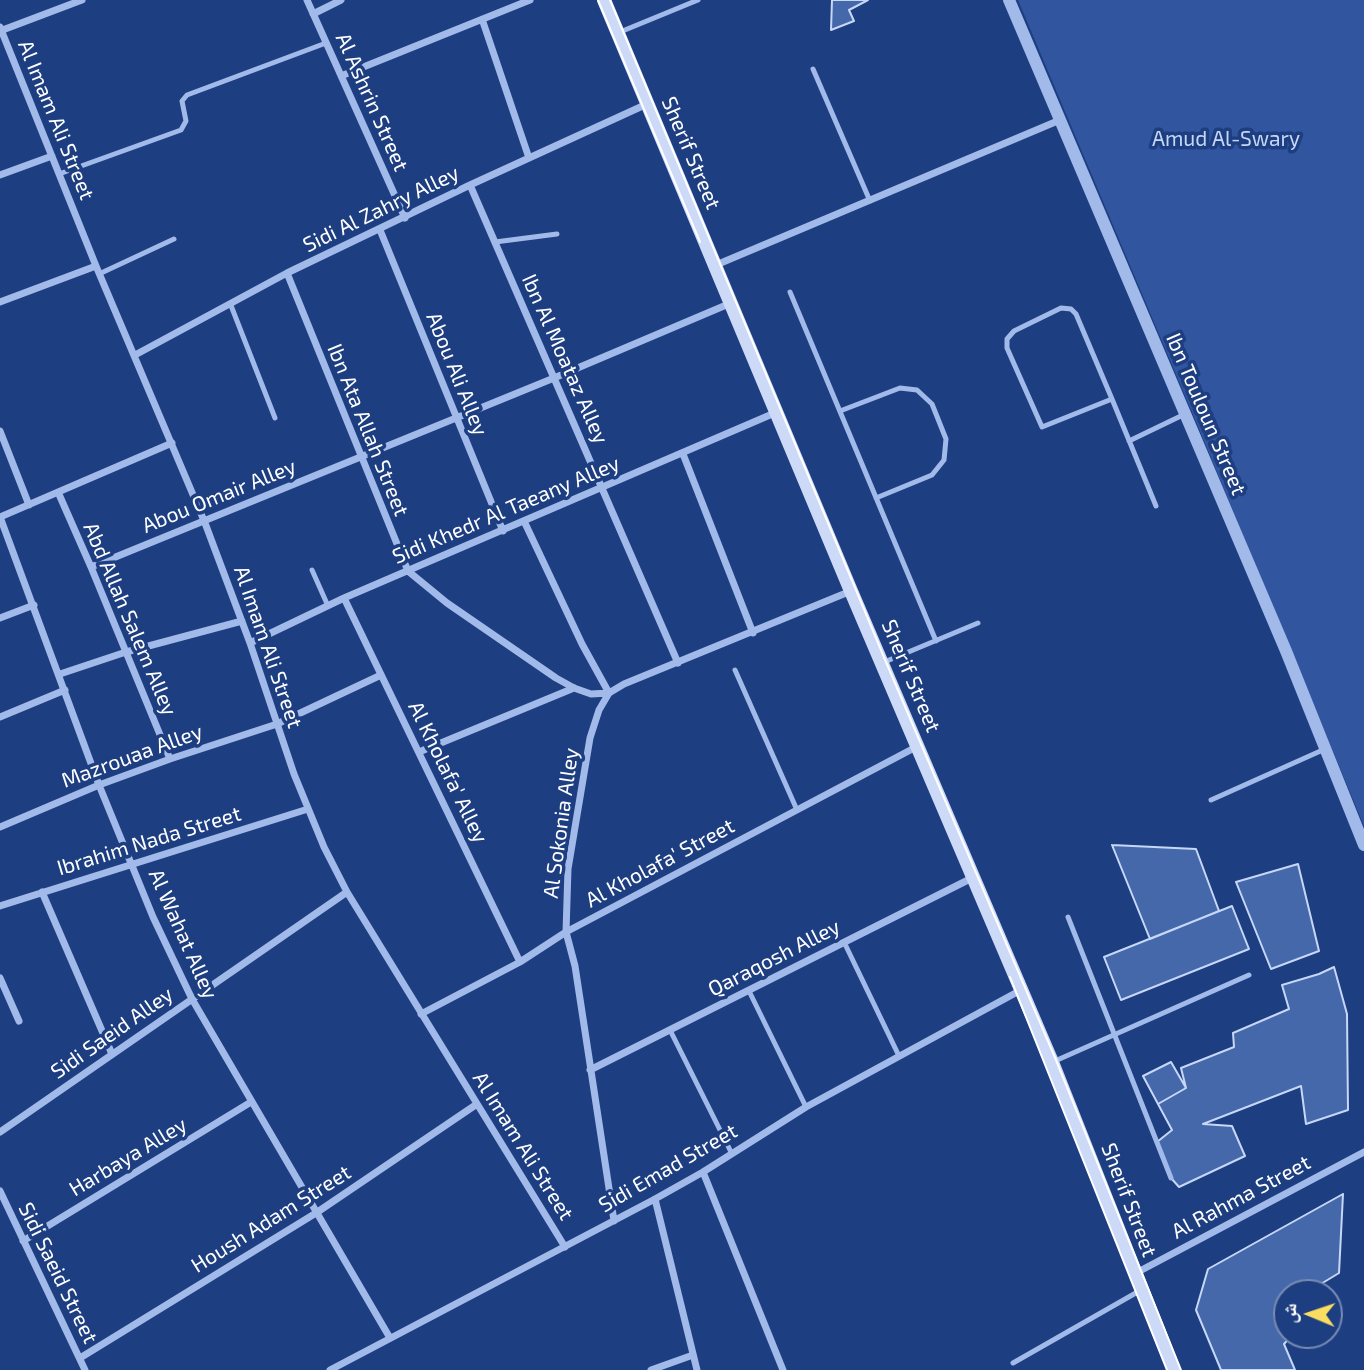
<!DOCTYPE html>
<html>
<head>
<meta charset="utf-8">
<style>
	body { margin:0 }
	#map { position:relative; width:1364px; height:1370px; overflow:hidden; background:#1d3e81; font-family:"Exo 2","Noto Naskh Arabic",sans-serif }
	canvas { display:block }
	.north { position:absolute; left:1273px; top:1279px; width:70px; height:70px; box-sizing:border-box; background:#1d3e81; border:2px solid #778bb3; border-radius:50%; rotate:272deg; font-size:19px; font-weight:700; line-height:28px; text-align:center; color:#fff }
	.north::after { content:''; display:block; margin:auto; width:24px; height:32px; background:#f9dd60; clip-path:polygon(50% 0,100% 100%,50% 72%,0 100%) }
</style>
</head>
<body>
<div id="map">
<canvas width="1364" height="1370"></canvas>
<div class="north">ش</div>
</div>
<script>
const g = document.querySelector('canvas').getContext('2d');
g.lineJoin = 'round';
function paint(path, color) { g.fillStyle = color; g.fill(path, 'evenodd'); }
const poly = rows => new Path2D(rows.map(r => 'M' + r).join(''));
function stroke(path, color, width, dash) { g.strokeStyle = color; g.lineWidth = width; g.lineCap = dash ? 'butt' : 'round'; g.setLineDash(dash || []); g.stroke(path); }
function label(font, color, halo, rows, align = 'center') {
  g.font = font + ' "Exo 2",sans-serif'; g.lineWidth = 7; g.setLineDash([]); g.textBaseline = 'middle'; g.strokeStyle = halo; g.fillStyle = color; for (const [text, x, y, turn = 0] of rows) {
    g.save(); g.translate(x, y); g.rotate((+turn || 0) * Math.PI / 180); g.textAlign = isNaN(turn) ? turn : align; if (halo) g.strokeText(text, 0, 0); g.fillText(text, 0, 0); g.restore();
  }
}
paint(poly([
	[1018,0,1364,0,1364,826,1202,436]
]), '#31569f');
const building = poly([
	[832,0,868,0,849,10,854,21,831,30,832,0],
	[1112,845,1196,849,1219,911,1150,939,1112,845],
	[1298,864,1319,951,1271,969,1236,882,1298,864],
	[1232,906,1249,949,1121,1000,1104,957,1232,906],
	[1334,967,1347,1014,1348,1110,1306,1124,1301,1086,1203,1124,1232,1126,1245,1156,1179,1187,1171,1178,1157,1142,1172,1130,1158,1104,1186,1088,1181,1068,1234,1047,1233,1033,1289,1009,1282,985,1319,974,1334,967],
	[1171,1062,1186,1088,1158,1104,1143,1076,1171,1062],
	[1343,1194,1339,1273,1306,1293,1287,1293,1287,1335,1292,1335,1284,1344,1295,1370,1221,1370,1196,1310,1208,1269,1343,1194]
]);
paint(building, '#4568aa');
stroke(building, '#c6d7f7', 2);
stroke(poly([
	[620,32,698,0],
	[813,69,870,201],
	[59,174,181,130,186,121,182,101,187,95,326,43],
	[495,242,557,234],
	[99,274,174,239],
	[790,292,936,641],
	[230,303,275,418],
	[1112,399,1042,427,1007,348,1007,339,1014,331,1061,308,1071,309,1076,314,1112,399,1156,506],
	[840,411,900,388,917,390,932,404,946,439,944,460,932,475,876,498],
	[1129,441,1185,414],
	[312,570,328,606],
	[882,663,978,623],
	[735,670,797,810],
	[1211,800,1325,749],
	[1068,917,1171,1178],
	[844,942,899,1056],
	[749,991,806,1107],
	[670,1030,731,1152],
	[1055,1061,1249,975],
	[1013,1363,1141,1290]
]), '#a2bae9', 5);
stroke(poly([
	[307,0,405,218],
	[313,14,341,0],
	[482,19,529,158],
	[0,27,96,266,205,523,250,643,294,774,324,847,347,892,565,1247],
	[0,31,82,0],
	[341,76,530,0],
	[0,175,52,156],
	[470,185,678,663],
	[380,230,503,531],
	[716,265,1060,120],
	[287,273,408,571,447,603,556,678,574,688,591,694,609,693,582,644,524,521],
	[0,302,96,266],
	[135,355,287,273,470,185,647,104],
	[0,431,29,505],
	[683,454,753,633],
	[58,492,91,567,170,759],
	[0,517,99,785,153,917,192,999,390,1338],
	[0,517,172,443],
	[91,567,554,378,731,303],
	[344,598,520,962],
	[0,618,34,605],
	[250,643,344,598,777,412],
	[60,674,126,652,242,621],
	[0,717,65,690],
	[419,752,574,688],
	[0,827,99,785,170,759,277,724,381,675],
	[42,892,112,1054],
	[0,906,308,809],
	[0,978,19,1021],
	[421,1014,520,962,566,932,918,746],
	[590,1070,974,877],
	[0,1132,347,892],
	[703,1172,783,1370],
	[0,1191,85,1370],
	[655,1199,697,1370],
	[614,1221,575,966,566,932,568,869,590,738,599,710,609,693,624,684,851,591],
	[23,1241,251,1102],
	[1136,1273,1364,1152],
	[80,1358,316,1213,477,1104],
	[330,1370,655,1199,703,1172,806,1107,1021,990],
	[651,1370,693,1355]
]), '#a2bae9', 7);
stroke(poly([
	[1009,0,1286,651,1364,845]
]), '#a2bae9', 12);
stroke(poly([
	[604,0,851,591,1052,1062,1174,1370]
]), '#cddaf7', 14);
stroke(poly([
	[598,0,700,242],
	[610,0,886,662,1056,1060,1181,1370],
	[1010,977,1167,1370]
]), '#fff', 2);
label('21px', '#fff', '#1d3e81', [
	["Al Ashrin Street",372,102,66],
	["Al Imam Ali Street",56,120,68],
	["Sherif Street",691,153,67],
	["Sidi Al Zahry Alley",381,209,-26],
	["Ibn Al Moataz Alley",565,359,66],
	["Abou Ali Alley",457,374,68],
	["Ibn Touloun Street",1206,414,67],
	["Ibn Ata Allah Street",368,430,68],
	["Abou Omair Alley",219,496,-22],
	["Sidi Khedr Al Taeany Alley",506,510,-23],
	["Abd Allah Salem Alley",130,619,67],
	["Al Imam Ali Street",268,647,71],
	["Sherif Street",911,676,67],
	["Mazrouaa Alley",132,756,-20],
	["Al Kholafa' Alley",448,772,64],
	["Al Sokonia Alley",561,823,-82],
	["Ibrahim Nada Street",149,841,-17],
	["Al Kholafa' Street",660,863,-28],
	["Al Wahat Alley",183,934,66],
	["Qaraqosh Alley",774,958,-27],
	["Sidi Saeid Alley",112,1033,-35],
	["Al Imam Ali Street",523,1146,58],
	["Harbaya Alley",128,1157,-31],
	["Sidi Emad Street",668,1168,-30],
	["Al Rahma Street",1241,1197,-28],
	["Sherif Street",1129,1200,69],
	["Housh Adam Street",271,1219,-32],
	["Sidi Saeid Street",58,1273,64]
]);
label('21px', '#c6d7f7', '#1d3e81', [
	["Amud Al-Swary",1226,139]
]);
</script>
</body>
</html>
